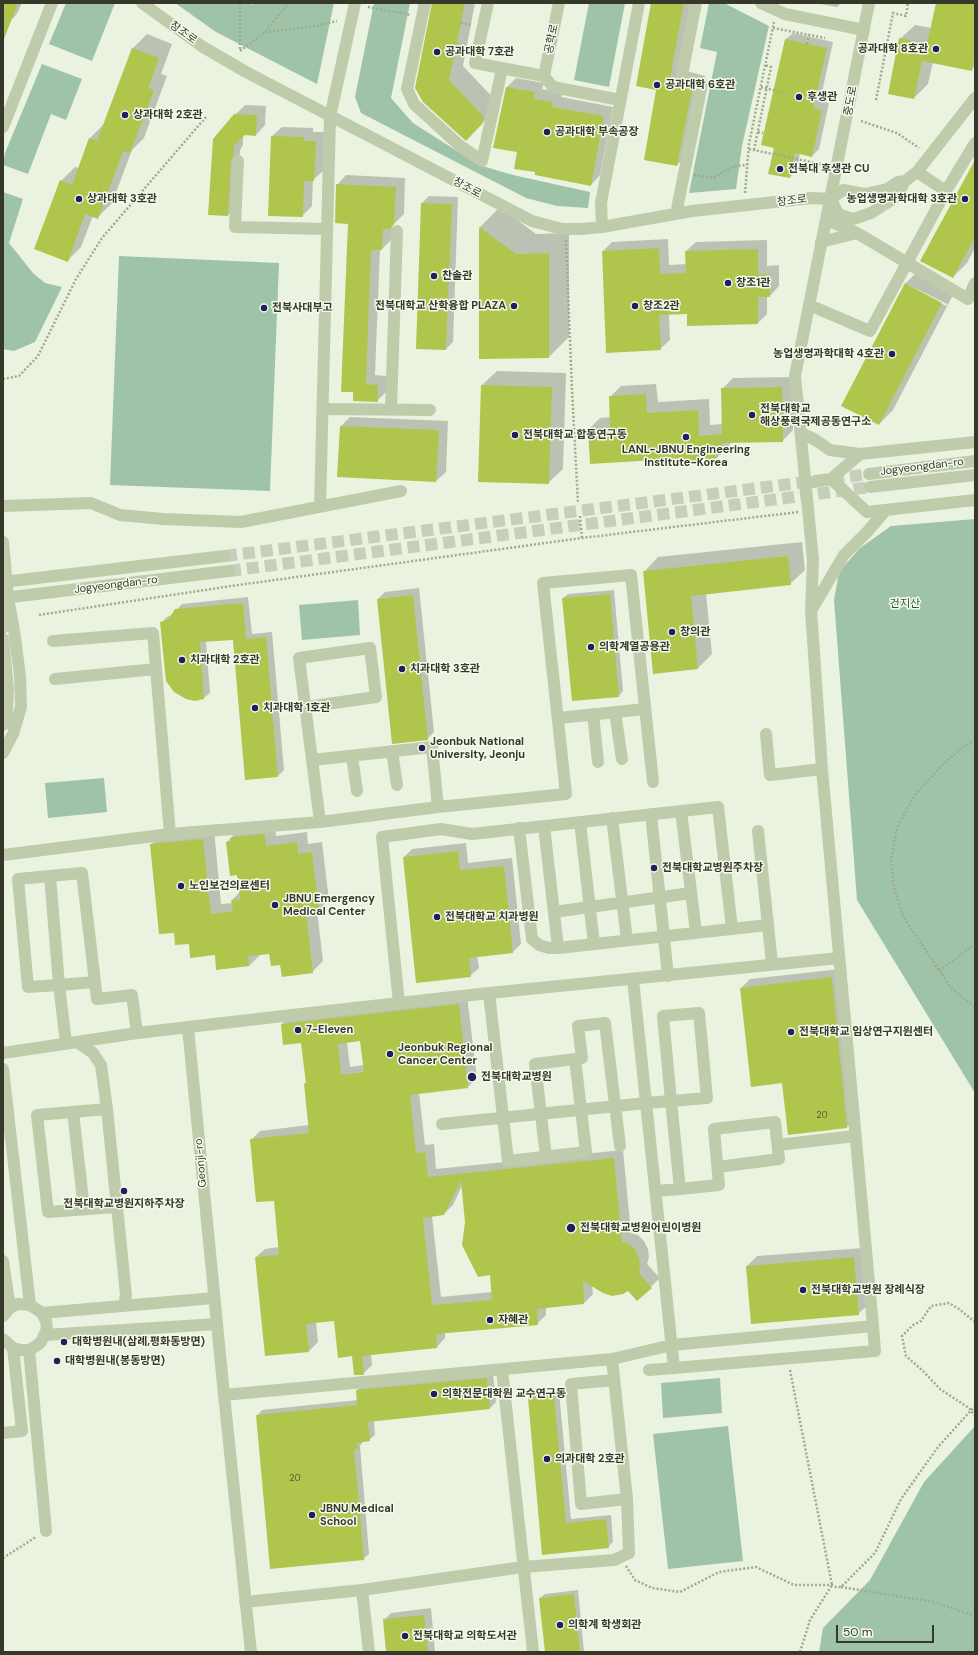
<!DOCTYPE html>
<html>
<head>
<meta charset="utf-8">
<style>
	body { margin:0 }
	#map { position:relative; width:978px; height:1655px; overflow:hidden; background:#eaf3e0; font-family:"DM Sans",sans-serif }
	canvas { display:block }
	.frame { position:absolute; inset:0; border:4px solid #36392a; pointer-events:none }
	.scale { position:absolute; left:836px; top:1625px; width:98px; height:18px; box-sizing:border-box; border:2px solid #36392a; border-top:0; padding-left:5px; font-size:12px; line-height:14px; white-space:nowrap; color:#36392a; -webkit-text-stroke:3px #f4faec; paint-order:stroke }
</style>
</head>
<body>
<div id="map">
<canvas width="978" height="1655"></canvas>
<div class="frame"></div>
<div class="scale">50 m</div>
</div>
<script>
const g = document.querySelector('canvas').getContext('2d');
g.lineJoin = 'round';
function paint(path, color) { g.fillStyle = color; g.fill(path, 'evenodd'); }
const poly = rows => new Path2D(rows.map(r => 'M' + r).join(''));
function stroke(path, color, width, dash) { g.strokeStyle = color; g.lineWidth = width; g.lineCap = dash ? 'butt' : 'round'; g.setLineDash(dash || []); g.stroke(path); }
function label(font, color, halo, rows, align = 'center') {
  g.font = font + ' "DM Sans","Noto Sans KR",sans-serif'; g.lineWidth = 3; g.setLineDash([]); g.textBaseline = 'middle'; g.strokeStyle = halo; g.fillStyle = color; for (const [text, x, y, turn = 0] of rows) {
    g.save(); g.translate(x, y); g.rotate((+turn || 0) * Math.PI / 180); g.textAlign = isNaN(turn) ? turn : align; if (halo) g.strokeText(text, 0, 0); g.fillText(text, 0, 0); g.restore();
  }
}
paint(poly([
	[66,3,115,3,92,61,49,44],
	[175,3,249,3,252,5,253,3,334,3,317,84,216,32],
	[374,3,410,3,391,98,413,123,479,165,513,175,590,192,588,208,557,206,526,198,361,113,355,97],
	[589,3,625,3,609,87,574,80],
	[709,3,724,3,769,26,742,146,736,189,689,193,717,52,700,48],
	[42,64,82,79,66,120,51,114,28,174,3,165,5,153],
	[3,192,23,199,9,243,33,273,45,283,62,287,35,342,14,351,3,349],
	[119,256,279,263,270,491,110,485],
	[975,519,975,1093,857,900,834,600,839,572,860,548,891,526],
	[358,600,360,635,302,640,299,605],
	[104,778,107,812,48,818,45,783],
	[720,1378,722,1413,663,1418,661,1383],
	[728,1426,743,1561,668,1569,653,1434],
	[975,1426,975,1652,819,1652,823,1628,870,1580,924,1482]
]), '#9fc3a9');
paint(poly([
	[3,3,22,3,17,14,10,21,3,19],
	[433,3,475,3,463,66,498,103,496,109,480,126,424,102],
	[652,3,695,3,683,70,705,76,691,151,677,165,645,160,658,89],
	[815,3,841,3,837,7],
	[937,3,975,3,975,66,971,70,933,62,928,84,914,98,890,94,900,39,915,25,932,28],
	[793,33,833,42,820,101,829,103,819,149,812,156,800,153,797,170,790,177,775,148,786,39],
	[147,34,172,44,161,74,167,76,144,138,132,150,112,203,98,217,93,216,81,247,67,261,61,181,75,167,79,168,90,138,104,124,133,48],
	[516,78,544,83,542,89,562,93,561,97,613,107,600,175,591,185,537,172,518,152,507,87],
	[245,105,266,106,265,125,256,135,245,134,243,136,243,145,240,150,237,206,228,215,209,214,235,115],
	[282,127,313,128,313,132,325,132,323,171,313,180,312,206,302,216,272,136],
	[975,162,975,248,967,263,953,277],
	[346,175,405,178,404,214,392,226,391,240,382,249,380,249,375,375,387,376,387,391,377,401,354,400,349,223,337,185],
	[429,196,458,197,453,342,446,349,422,203],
	[500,207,536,234,569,233,569,337,549,357,480,358,480,227],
	[668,239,669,265,687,264,686,251,696,242,767,240,767,266,779,265,779,286,770,296,767,296,767,314,758,323,688,313,669,314,670,340,660,349,603,251,612,242],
	[919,270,956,289,893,410,879,424,905,284],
	[909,285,947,304,946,306,909,287],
	[497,371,566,373,563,469,548,483,482,385],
	[793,377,793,430,782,441,732,442,715,460,589,429,600,418,611,417,610,397,621,386,656,384,658,402,709,399,710,425,723,424,722,389,733,378],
	[350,417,448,421,446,472,436,481,341,426],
	[802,542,805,570,790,584,706,593,712,654,698,668,644,572,658,557],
	[419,588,434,732,427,739,378,599,385,592],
	[614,590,623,691,619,696,563,598,568,594],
	[248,597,252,634,272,632,284,770,278,776,246,778,233,639,206,641,210,693,204,698,161,623,167,617,172,615,182,604],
	[275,824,276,836,307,832,308,844,322,842,329,900,317,911,323,961,312,972,281,964,270,953,260,955,249,966,217,969,216,954,190,943,174,932,151,845,161,834,214,829,221,904,233,903,232,900,240,892,238,874,227,842,242,826],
	[466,843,468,863,512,858,521,944,513,952,477,956,479,968,470,976,404,857,412,849],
	[840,969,856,1119,847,1127,783,1082,741,988,750,979],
	[467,996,477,1078,468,1087,419,1093,425,1145,434,1144,436,1169,623,1150,631,1233,638,1235,644,1241,648,1249,649,1257,647,1264,660,1278,637,1300,629,1290,592,1286,593,1294,584,1303,546,1307,546,1315,537,1324,445,1332,445,1338,437,1347,371,1354,372,1365,363,1374,335,1320,316,1322,318,1342,309,1351,256,1257,265,1249,279,1247,275,1200,251,1140,260,1131,309,1125,305,1084,307,1081,302,1042,282,1024,291,1015],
	[361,1040,364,1065,350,1067,347,1042],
	[462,1186,466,1222,491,1274,492,1292,441,1297,432,1216,444,1214,453,1205],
	[863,1248,868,1305,858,1314,747,1266,757,1256],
	[493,1373,496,1402,490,1408,374,1421,375,1435,369,1440,363,1441,360,1446,369,1554,363,1559,257,1416,262,1410,358,1400,357,1391,362,1385],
	[559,1392,571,1519,611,1515,613,1542,608,1547,542,1553,529,1399,534,1394],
	[578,1590,584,1652,546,1652,540,1598,545,1594],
	[431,1608,435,1652,387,1652,384,1620,391,1613]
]), '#0003');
paint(poly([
	[3,3,18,3,4,39,3,39],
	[432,3,465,3,449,80,484,117,482,124,466,141,423,102,415,88],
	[651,3,684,3,669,84,692,90,677,166,644,160,656,90,636,86],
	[936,3,975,3,975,54,972,71,922,61,914,99,888,94,899,38,927,44],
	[785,39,827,48,813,108,822,110,812,157,795,153,790,178,768,174,774,148,761,145],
	[132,48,159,58,148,88,154,90,130,153,123,151,98,219,85,214,68,262,34,249,60,180,72,185,89,138,97,141],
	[506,87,535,92,534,99,553,102,552,107,604,116,591,186,535,175,535,172,514,169,517,152,493,148],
	[234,114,257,115,256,136,245,135,234,146,234,155,231,161,228,216,208,215,213,139],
	[271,136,304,137,304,141,316,141,314,181,304,181,303,217,268,216],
	[975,160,975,237,953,278,920,261],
	[336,184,396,187,394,224,390,229,383,229,382,250,371,250,366,384,378,385,378,402,353,401,353,392,341,392,348,224,335,223],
	[421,203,452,204,446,350,416,349],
	[479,227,516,254,549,253,549,358,479,359],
	[659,248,660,274,686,273,685,251,758,249,758,275,770,274,770,297,758,297,758,324,687,326,687,314,659,315,661,350,606,353,602,251],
	[905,283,942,303,879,425,841,406],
	[481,385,552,387,549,484,478,482],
	[782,387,783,442,722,443,721,455,715,455,716,461,664,464,655,460,590,464,588,429,610,427,609,396,646,394,647,413,698,410,699,436,722,434,721,388],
	[340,426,439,430,436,482,337,477],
	[788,556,791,585,691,596,698,669,653,674,643,571],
	[610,594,619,697,572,701,562,598],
	[413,595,428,740,392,744,377,599],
	[243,603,246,639,266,637,278,777,245,780,233,640,200,642,204,699,195,701,186,699,174,692,166,681,160,622,168,620,175,609],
	[265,834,266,846,297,842,298,854,312,852,319,911,306,913,313,973,282,977,280,965,271,966,269,954,248,956,249,966,216,970,215,955,190,958,189,944,175,945,174,933,159,934,150,844,203,839,211,914,233,911,231,900,240,899,237,875,230,876,226,842,231,841,231,837],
	[458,851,460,870,504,866,513,953,469,958,471,977,416,983,403,857],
	[832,977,847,1128,788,1135,782,1083,751,1087,740,988],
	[459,1004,468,1088,410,1095,416,1153,425,1152,428,1177,614,1158,622,1242,629,1244,635,1250,639,1258,640,1266,639,1273,652,1288,637,1301,628,1291,623,1294,612,1296,603,1293,583,1281,584,1304,537,1309,538,1325,436,1334,437,1348,362,1356,364,1375,354,1375,352,1356,338,1358,334,1321,306,1324,309,1352,265,1356,255,1257,279,1255,274,1201,256,1202,250,1139,309,1133,304,1083,306,1084,301,1043,283,1045,281,1024],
	[360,1041,364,1072,341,1075,338,1044],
	[461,1181,465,1222,462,1245,478,1277,490,1275,492,1300,432,1305,423,1218,444,1215],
	[854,1257,859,1315,751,1324,746,1266],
	[487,1378,490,1409,368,1422,370,1441,357,1443,358,1449,354,1449,364,1560,270,1569,256,1415,357,1405,356,1390],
	[554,1396,566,1523,606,1519,609,1548,542,1555,528,1398],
	[574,1594,580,1652,545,1652,539,1598],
	[424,1615,428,1652,386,1652,383,1619]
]), '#b0c54b');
stroke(poly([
	[225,556,869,474],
	[229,571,870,487]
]), '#c6cebc', 12, [12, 6]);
stroke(poly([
	[240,3,240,51],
	[368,7,411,15],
	[461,23,472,25],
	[773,28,825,38],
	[265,32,315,26,337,21],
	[807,44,809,35],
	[240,51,265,32,289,3],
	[761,87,785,93],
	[876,100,893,13,906,16,908,3],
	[861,121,897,133,919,148],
	[758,132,763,133],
	[749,149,825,165],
	[754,150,771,67,765,65],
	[694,175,713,178,734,166,747,165],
	[745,193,749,144,774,22],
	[566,240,572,390,578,503],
	[3,379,19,376,38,356,76,279,102,238,206,117],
	[580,516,582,538],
	[39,615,238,585,582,538,798,512],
	[975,740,963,747,942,765,915,795,897,828,891,861,894,888,903,916,951,988,975,1007],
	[939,971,975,944],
	[975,1322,959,1309,949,1303,931,1306,921,1321,913,1325,902,1336,906,1356,923,1371,940,1389,969,1408,975,1416],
	[790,1370,832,1585,810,1620,800,1652],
	[3,1558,36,1537],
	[626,1566,635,1580,652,1588,680,1592,719,1572,756,1567,794,1585,832,1585,836,1587,841,1587,875,1553,901,1499,938,1447,975,1406],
	[841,1587,934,1602,975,1616]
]), '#9fab8a', 2.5, [2, 2]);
stroke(poly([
	[142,3,203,47,246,72,532,221,562,229,581,229,602,227,692,211,812,198,831,199],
	[425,3,407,89,414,104,459,145,482,161,502,69],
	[488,3,475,63,544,76,553,87,620,100],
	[761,3,785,14,864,30],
	[544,76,559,3],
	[3,127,52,3],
	[238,161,235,227,327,229],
	[917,172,946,191],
	[831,199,838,214,853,219,871,213,896,197,905,181,917,172,975,98],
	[831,199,843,190,865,194,887,189,898,182,905,181],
	[676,214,702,84,681,80,696,3],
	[827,220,857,233,968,299,975,283],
	[602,227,601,203,639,3],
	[821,242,857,233],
	[809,305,870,331,946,191,975,143],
	[323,409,430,410],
	[391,409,397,231],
	[801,433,814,439,830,450,860,454,975,442],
	[869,474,975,461],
	[831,479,867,512,975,500],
	[831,479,860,454],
	[807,483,831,479],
	[870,487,975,475],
	[3,506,91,503,120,515,163,519,241,522,401,491],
	[320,507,330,117,355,3],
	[3,542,8,598,14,630,20,676,21,707,13,734,3,753],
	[3,582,225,556],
	[3,598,229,571],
	[812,609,844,555,868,531,885,511],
	[3,628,7,605],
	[3,639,8,689,7,713,3,725],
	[53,641,153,633,170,834],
	[55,679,156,669],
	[306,707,376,697,370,648,299,658,320,822],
	[615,712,622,759],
	[593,714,598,762],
	[559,718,645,709],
	[766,734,770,775,822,769],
	[392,751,397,785],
	[352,756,357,791],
	[312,760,432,747,438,807],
	[681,811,696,932],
	[651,814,668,976],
	[612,818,627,940],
	[580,822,594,944],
	[544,826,558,948,768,925,758,831],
	[519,828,532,939,539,945,549,948,558,948],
	[3,855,170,834,320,822,438,807,566,794,543,583,631,575,653,782],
	[50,876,59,985,95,982],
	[554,912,691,893],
	[768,925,772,964],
	[633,979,674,1368,875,1351,873,1326],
	[489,993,508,1161,586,1152,575,1059,535,1064,546,1157],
	[399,1003,382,837,441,829,472,834,718,807,732,929],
	[188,1028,224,1395,251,1652],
	[77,1042,93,1053,101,1065,107,1109,126,1295,124,1305],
	[66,1043,59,985,28,987,18,879,82,873,97,999,132,995,137,1033],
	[3,1053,137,1033,292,1015,489,993,839,958],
	[575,1059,582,1058,578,1026,605,1023,620,1146],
	[3,1069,30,1305],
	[107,1109,37,1115,48,1212,117,1207],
	[73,1112,84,1209],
	[442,1124,646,1103,671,1101,707,1098,699,1013,663,1016,671,1101,680,1189,656,1191],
	[778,1145,855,1136],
	[680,1189,719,1185,714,1129,775,1122,779,1159,718,1167],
	[3,1261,10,1308],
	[42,1313,214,1298],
	[3,1316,10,1308,17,1304,30,1305,42,1313,46,1321,47,1329,41,1342,36,1346,29,1350,21,1350,13,1348,3,1339],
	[45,1335,217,1324],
	[29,1350,46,1531],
	[502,1370,533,1652],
	[649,1370,674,1368],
	[614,1380,571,1384,581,1504,627,1499],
	[224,1395,612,1359,672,1345,873,1326,822,769,811,610,813,560,795,376,869,3],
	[3,1433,22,1431,13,1348],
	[362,1590,369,1652],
	[245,1602,362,1590,523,1567,614,1560,629,1553,627,1499,612,1359]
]), '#bfccab', 12);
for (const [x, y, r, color] of [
	[936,49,4,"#1f1f5b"],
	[437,52,4,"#1f1f5b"],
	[657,85,4,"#1f1f5b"],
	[799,97,4,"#1f1f5b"],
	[125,115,4,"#1f1f5b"],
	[547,132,4,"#1f1f5b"],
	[780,169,4,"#1f1f5b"],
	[79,199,4,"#1f1f5b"],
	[965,199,4,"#1f1f5b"],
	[434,276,4,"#1f1f5b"],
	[728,283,4,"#1f1f5b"],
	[514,306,4,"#1f1f5b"],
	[635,306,4,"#1f1f5b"],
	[264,308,4,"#1f1f5b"],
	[892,354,4,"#1f1f5b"],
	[752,415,4,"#1f1f5b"],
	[515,435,4,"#1f1f5b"],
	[686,437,4,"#1f1f5b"],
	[672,632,4,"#1f1f5b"],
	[591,647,4,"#1f1f5b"],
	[182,660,4,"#1f1f5b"],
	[402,669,4,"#1f1f5b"],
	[255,708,4,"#1f1f5b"],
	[422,748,4,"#1f1f5b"],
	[654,868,4,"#1f1f5b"],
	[181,886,4,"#1f1f5b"],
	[275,905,4,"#1f1f5b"],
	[437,917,4,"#1f1f5b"],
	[298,1030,4,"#1f1f5b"],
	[791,1032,4,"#1f1f5b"],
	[390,1054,4,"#1f1f5b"],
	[472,1077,5,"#1f1f5b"],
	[124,1191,4,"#1f1f5b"],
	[571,1228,5,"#1f1f5b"],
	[803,1290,4,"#1f1f5b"],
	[490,1320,4,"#1f1f5b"],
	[64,1342,4,"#1f1f5b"],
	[57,1361,4,"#1f1f5b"],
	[434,1394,4,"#1f1f5b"],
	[547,1459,4,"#1f1f5b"],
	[312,1515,4,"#1f1f5b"],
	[560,1625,4,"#1f1f5b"],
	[405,1636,4,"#1f1f5b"]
]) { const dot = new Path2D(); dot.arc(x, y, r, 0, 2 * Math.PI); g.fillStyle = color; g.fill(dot); stroke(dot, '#f4faec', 1.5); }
label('9px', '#545c32', null, [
	["20",822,1116],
	["20",295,1479]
]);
label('11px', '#36392a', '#f4faec', [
	["창조로",183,33,36],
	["공학로",552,39,-78],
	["중도로",851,101,-79],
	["창조로",467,188,28],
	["창조로",792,201,-7],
	["Jogyeongdan-ro",922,467,-7],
	["Jogyeongdan-ro",116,585,-7],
	["Geonji-ro",201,1163,-95]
]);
label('bold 11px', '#36392a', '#f4faec', [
	["공과대학 8호관",928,49,"right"],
	["공과대학 7호관",445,52],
	["공과대학 6호관",665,85],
	["후생관",807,97],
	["상과대학 2호관",133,115],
	["공과대학 부속공장",555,132],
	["전북대 후생관 CU",788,169],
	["상과대학 3호관",87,199],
	["농업생명과학대학 3호관",957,199,"right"],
	["찬솔관",442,276],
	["창조1관",736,283],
	["전북대학교 산학융합 PLAZA",506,306,"right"],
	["창조2관",643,306],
	["전북사대부고",272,308],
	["농업생명과학대학 4호관",884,354,"right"],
	["전북대학교",760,409],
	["해상풍력국제공동연구소",760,422],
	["전북대학교 합동연구동",523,435],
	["LANL-JBNU Engineering",686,450,"center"],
	["Institute-Korea",686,463,"center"],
	["창의관",680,632],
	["의학계열공용관",599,647],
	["치과대학 2호관",190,660],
	["치과대학 3호관",410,669],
	["치과대학 1호관",263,708],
	["Jeonbuk National",430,742],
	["University, Jeonju",430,755],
	["전북대학교병원주차장",662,868],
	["노인보건의료센터",189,886],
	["JBNU Emergency",283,899],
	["Medical Center",283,912],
	["전북대학교 치과병원",445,917],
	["7-Eleven",306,1030],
	["전북대학교 임상연구지원센터",799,1032],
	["Jeonbuk Regional",398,1048],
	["Cancer Center",398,1061],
	["전북대학교병원",481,1077],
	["전북대학교병원지하주차장",124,1204,"center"],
	["전북대학교병원어린이병원",580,1228],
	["전북대학교병원 장례식장",811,1290],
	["자혜관",498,1320],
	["대학병원내(삼례,평화동방면)",72,1342],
	["대학병원내(봉동방면)",65,1361],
	["의학전문대학원 교수연구동",442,1394],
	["의과대학 2호관",555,1459],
	["JBNU Medical",320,1509],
	["School",320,1522],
	["의학계 학생회관",568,1625],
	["전북대학교 의학도서관",413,1636]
], 'left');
label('11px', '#2e583a', '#f4faec', [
	["건지산",905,604]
]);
</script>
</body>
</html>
